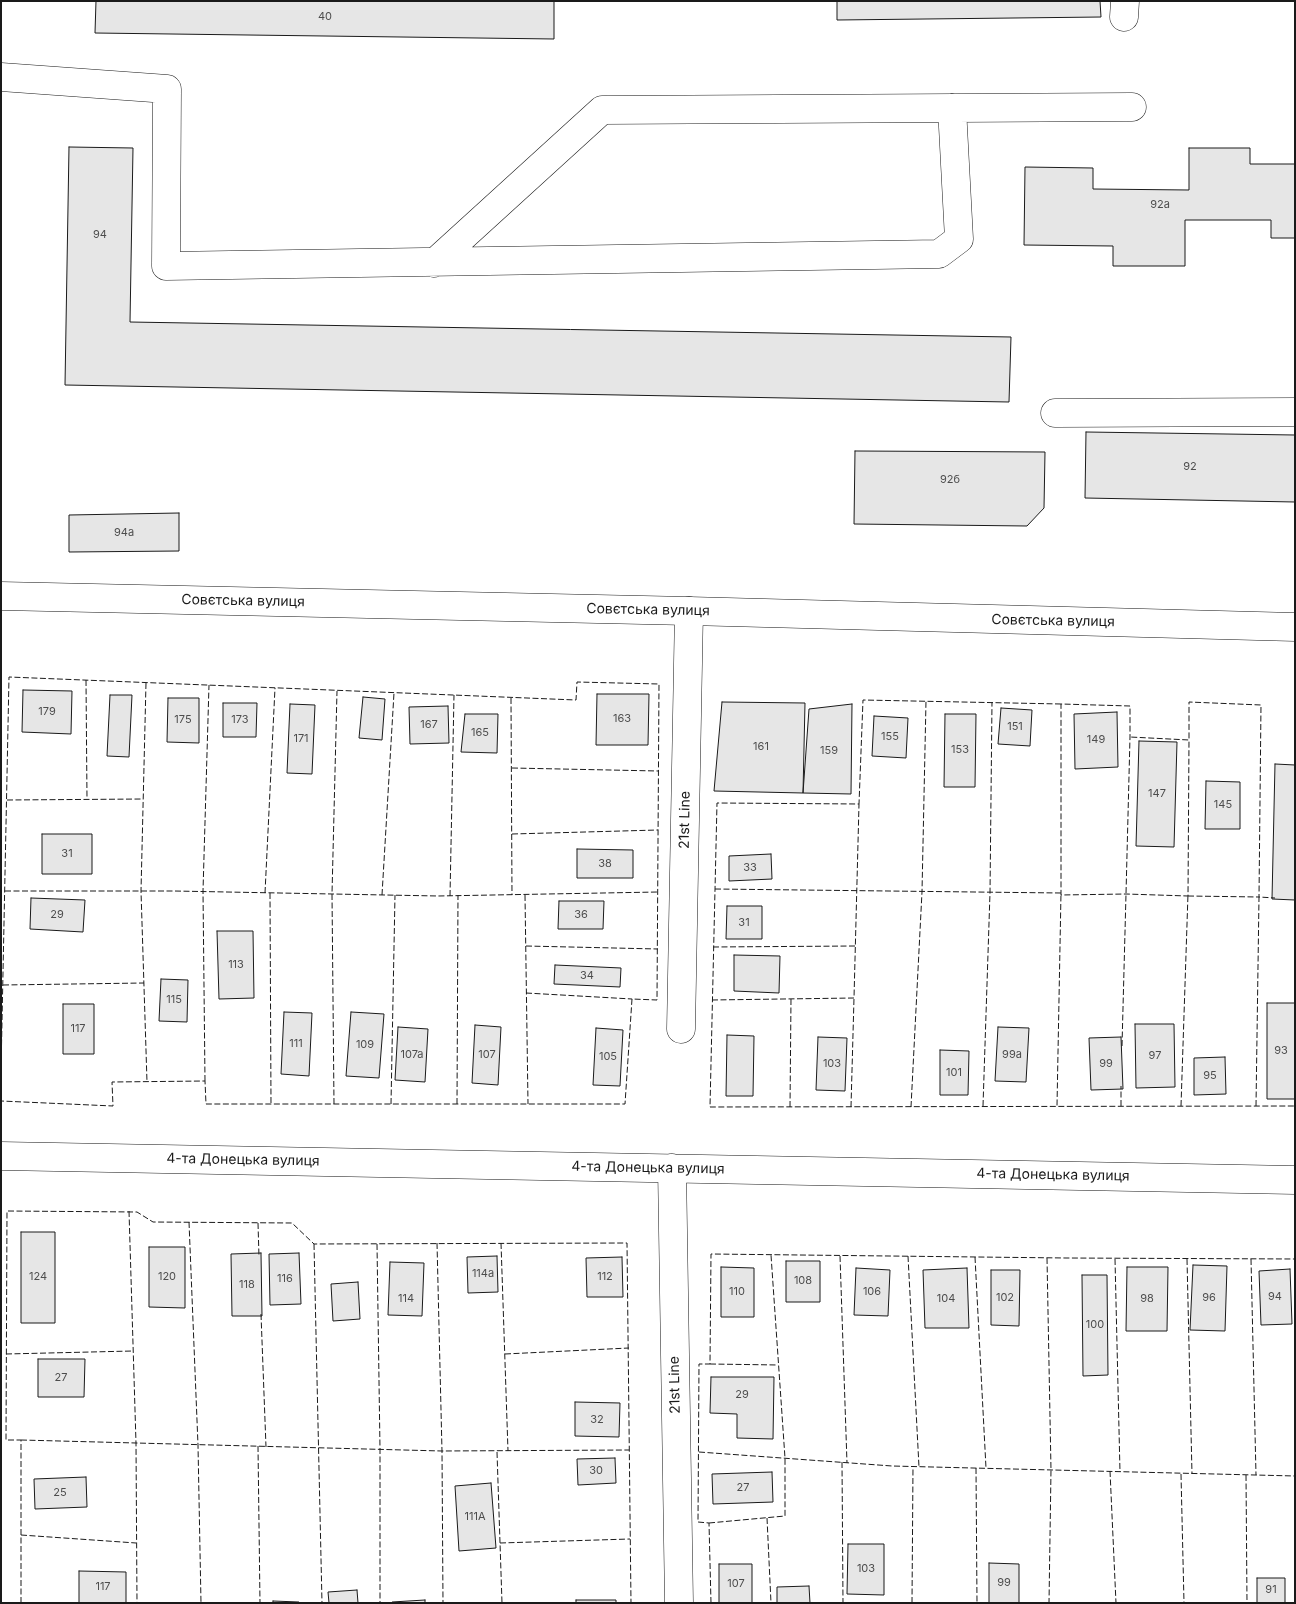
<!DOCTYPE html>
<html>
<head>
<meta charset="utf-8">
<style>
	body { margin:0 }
	#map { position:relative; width:1296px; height:1604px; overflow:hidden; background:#fff; font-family:Inter,sans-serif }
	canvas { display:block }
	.frame { position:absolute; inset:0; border:2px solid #1a1a1a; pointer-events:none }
</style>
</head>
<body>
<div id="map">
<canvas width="1296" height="1604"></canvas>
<div class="frame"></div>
</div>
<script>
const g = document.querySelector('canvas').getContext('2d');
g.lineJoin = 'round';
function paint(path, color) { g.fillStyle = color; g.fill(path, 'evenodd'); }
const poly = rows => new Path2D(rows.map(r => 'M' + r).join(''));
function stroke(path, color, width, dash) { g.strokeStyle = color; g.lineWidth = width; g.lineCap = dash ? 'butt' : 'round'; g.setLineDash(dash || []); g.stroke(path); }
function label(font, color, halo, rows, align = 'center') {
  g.font = font + ' Inter,sans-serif'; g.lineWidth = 4; g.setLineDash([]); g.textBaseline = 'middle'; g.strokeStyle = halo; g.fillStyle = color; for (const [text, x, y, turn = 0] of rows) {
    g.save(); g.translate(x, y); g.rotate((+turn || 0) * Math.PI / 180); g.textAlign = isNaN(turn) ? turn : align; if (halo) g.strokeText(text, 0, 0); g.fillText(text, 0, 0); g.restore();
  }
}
const building = poly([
	[96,1,554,1,554,39,95,33,96,1],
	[837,1,1100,1,1101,17,837,20,837,1],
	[69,147,133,148,130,322,1011,337,1009,402,65,385,69,147],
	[1189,148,1250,148,1250,164,1295,164,1295,238,1271,238,1271,220,1185,220,1185,266,1113,266,1113,246,1024,245,1025,167,1093,168,1093,189,1189,190,1189,148],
	[1086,432,1295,435,1295,502,1085,498,1086,432],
	[855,451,1045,452,1044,508,1027,526,854,524,855,451],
	[179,513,179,551,69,552,69,515,179,513],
	[23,690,72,691,71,734,22,732,23,690],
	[597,694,649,694,648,745,596,745,597,694],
	[110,695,132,695,129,757,107,756,110,695],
	[363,697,385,699,382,740,359,738,363,697],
	[168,698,199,698,199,743,167,742,168,698],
	[722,702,805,703,803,793,714,791,722,702],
	[223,703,257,703,256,737,223,737,223,703],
	[290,704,315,705,312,774,287,773,290,704],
	[852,704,851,794,803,793,809,709,852,704],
	[448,706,449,743,410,744,409,707,448,706],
	[1001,708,1032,710,1030,746,998,744,1001,708],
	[1117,712,1118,767,1075,769,1074,714,1117,712],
	[465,714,498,714,497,753,461,752,465,714],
	[945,714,976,714,975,787,944,787,945,714],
	[874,716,908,718,906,758,872,756,874,716],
	[1139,741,1177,742,1174,847,1136,846,1139,741],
	[1275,764,1295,765,1295,900,1272,899,1275,764],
	[1206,781,1240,782,1240,829,1205,829,1206,781],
	[42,834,92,834,92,874,42,874,42,834],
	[577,849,633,850,633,878,577,878,577,849],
	[771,854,772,879,729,881,729,856,771,854],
	[31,898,85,900,83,932,30,929,31,898],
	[559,901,604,901,603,929,558,929,559,901],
	[727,906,762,906,762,939,726,939,727,906],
	[217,931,253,931,254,998,219,999,217,931],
	[734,955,780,956,779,993,734,991,734,955],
	[555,965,621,968,620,987,554,984,555,965],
	[161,979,188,980,187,1022,159,1021,161,979],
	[1267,1003,1295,1003,1295,1099,1267,1099,1267,1003],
	[63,1004,94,1004,94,1054,63,1054,63,1004],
	[284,1012,312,1013,309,1076,281,1074,284,1012],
	[351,1012,384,1014,379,1078,346,1076,351,1012],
	[1135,1024,1174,1024,1175,1087,1136,1088,1135,1024],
	[475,1025,501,1027,498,1085,472,1083,475,1025],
	[398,1027,428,1029,425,1082,395,1080,398,1027],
	[998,1027,1029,1028,1026,1082,995,1081,998,1027],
	[596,1028,623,1030,620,1086,593,1085,596,1028],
	[727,1035,754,1036,753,1096,726,1096,727,1035],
	[818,1037,847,1038,845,1091,816,1090,818,1037],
	[1121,1037,1123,1089,1091,1090,1089,1038,1121,1037],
	[940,1050,969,1051,968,1095,940,1095,940,1050],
	[1225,1057,1226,1094,1194,1095,1194,1058,1225,1057],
	[21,1232,55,1232,55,1323,21,1323,21,1232],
	[149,1247,185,1247,185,1308,149,1307,149,1247],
	[261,1253,262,1316,232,1316,231,1254,261,1253],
	[299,1253,301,1304,270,1305,269,1254,299,1253],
	[497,1256,498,1292,468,1293,467,1257,497,1256],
	[622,1257,623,1297,587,1297,586,1258,622,1257],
	[786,1261,820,1261,820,1302,786,1302,786,1261],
	[390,1262,424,1263,422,1316,388,1315,390,1262],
	[1193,1265,1227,1266,1225,1331,1190,1330,1193,1265],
	[721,1267,754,1268,754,1317,721,1317,721,1267],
	[1127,1267,1168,1267,1167,1331,1126,1331,1127,1267],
	[856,1268,890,1270,888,1316,854,1315,856,1268],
	[967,1268,969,1328,925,1328,923,1270,967,1268],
	[1290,1269,1292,1324,1261,1325,1259,1271,1290,1269],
	[991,1270,1020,1270,1019,1326,991,1325,991,1270],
	[1082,1275,1107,1275,1108,1375,1083,1376,1082,1275],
	[358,1282,360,1319,333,1321,331,1284,358,1282],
	[38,1359,85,1359,84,1397,38,1397,38,1359],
	[711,1377,774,1377,773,1439,737,1438,737,1414,710,1413,711,1377],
	[575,1402,620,1403,619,1437,575,1436,575,1402],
	[615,1458,616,1483,578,1485,577,1459,615,1458],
	[772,1472,773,1502,713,1504,712,1474,772,1472],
	[86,1477,87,1507,35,1509,34,1479,86,1477],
	[491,1483,496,1548,459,1551,455,1486,491,1483],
	[848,1544,884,1544,884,1595,847,1594,848,1544],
	[989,1563,1019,1564,1019,1603,989,1603,989,1563],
	[719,1564,752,1564,752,1603,719,1603,719,1564],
	[79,1571,126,1572,126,1603,79,1603,79,1571],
	[1257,1578,1285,1578,1285,1603,1257,1603,1257,1578],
	[809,1586,810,1603,777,1603,777,1587,809,1586],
	[357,1590,358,1603,329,1603,328,1592,357,1590],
	[425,1600,425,1603,392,1603,392,1602,425,1600],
	[576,1600,616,1600,616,1603,576,1603,576,1600],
	[273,1601,299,1602,299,1603,273,1603,273,1601]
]);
paint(building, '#e6e6e6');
stroke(building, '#1a1a1a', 1);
const minor = poly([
	[1124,17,1125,1],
	[1,77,167,89,166,266,939,254,959,239,952,108],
	[434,263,602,110,1132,107],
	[1055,413,1295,412],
	[681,1029,689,611],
	[1,1156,1295,1180],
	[672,1168,679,1603]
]);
const major = poly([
	[1,596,689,611,1295,627]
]);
stroke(minor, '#1a1a1a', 29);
stroke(major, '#1a1a1a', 29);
stroke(minor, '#fff', 28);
stroke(major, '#fff', 28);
stroke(poly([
	[86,680,87,799],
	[146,683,141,891,147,1082],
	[511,698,512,895],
	[1061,704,863,700,859,804,717,803,710,1107,1295,1106],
	[512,768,658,771],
	[7,800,143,799],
	[512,834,658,830],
	[715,889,1061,893,1057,1106],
	[5,891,174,891,438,896,658,892],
	[265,893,275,688],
	[270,893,271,1104],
	[382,895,394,693],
	[525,895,528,1104],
	[450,896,454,695],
	[1188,896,1259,897,1261,705,1189,702,1189,740],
	[526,946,658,949],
	[713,947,855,946],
	[3,985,144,983],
	[526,993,632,999],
	[712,1000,854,998,859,804],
	[1122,1046,1126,894,1130,737,1130,706,1061,704,1061,895,1126,894,1188,896,1189,740,1130,737],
	[1,1071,9,677,576,700,577,682,659,684,657,1000,632,999,625,1104,206,1104,205,1081,112,1082,113,1106,1,1101],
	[205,1081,203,891,209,685],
	[334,1104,332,894,337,691],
	[391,1104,395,895],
	[457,1104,458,895],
	[983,1106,990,893,992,702],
	[1121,1106,1121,1086],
	[1181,1106,1188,894],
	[1256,1106,1259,897,1275,898],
	[790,1107,791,999],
	[851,1107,854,998],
	[911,1107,922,892,926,701],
	[129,1211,136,1443,137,1603],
	[189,1222,198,1445,201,1603],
	[258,1223,259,1257],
	[437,1243,442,1451,443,1603],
	[501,1243,508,1451],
	[314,1244,322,1603],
	[377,1244,380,1449,380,1603],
	[840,1256,847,1463],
	[908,1256,919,1467],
	[975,1257,986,1468],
	[1047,1258,1051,1470,1049,1603],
	[1115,1259,1120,1472],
	[1187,1259,1192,1474],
	[1251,1259,1256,1475],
	[261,1314,266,1447],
	[6,1354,133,1351],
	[505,1354,629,1348],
	[710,1364,778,1365],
	[21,1440,442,1451,629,1450],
	[258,1446,260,1603],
	[497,1452,502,1603],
	[699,1452,892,1466,1295,1476],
	[842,1462,843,1603],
	[976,1468,977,1603],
	[1110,1471,1116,1603],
	[1181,1474,1184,1603],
	[1246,1475,1247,1603],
	[767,1518,771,1603],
	[709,1523,785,1516,785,1458,771,1255],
	[21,1535,136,1543],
	[500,1543,630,1539],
	[21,1603,21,1440,6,1440,7,1211,137,1212,153,1222,292,1223,314,1244,627,1243,631,1603],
	[711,1603,709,1523,698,1522,699,1364,710,1364,711,1254,1066,1258,1295,1259],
	[912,1603,913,1466]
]), '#1a1a1a', 1, [6, 2.5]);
label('11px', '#4d4d4d', null, [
	["40",325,17],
	["92а",1160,205],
	["94",100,235],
	["92",1190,467],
	["92б",950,480],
	["94а",124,533],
	["179",47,712],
	["163",622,719],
	["175",183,720],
	["173",240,720],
	["167",429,725],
	["151",1015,727],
	["165",480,733],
	["155",890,737],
	["171",301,739],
	["149",1096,740],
	["161",761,747],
	["153",960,750],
	["159",829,751],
	["147",1157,794],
	["145",1223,805],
	["31",67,854],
	["38",605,864],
	["33",750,868],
	["29",57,915],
	["36",581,915],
	["31",744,923],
	["113",236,965],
	["34",587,976],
	["115",174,1000],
	["117",78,1029],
	["111",296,1044],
	["109",365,1045],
	["93",1281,1051],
	["107а",412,1055],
	["107",487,1055],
	["99а",1012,1055],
	["97",1155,1056],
	["105",608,1057],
	["103",832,1064],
	["99",1106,1064],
	["101",954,1073],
	["95",1210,1076],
	["114а",483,1274],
	["124",38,1277],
	["120",167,1277],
	["112",605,1277],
	["116",285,1279],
	["108",803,1281],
	["118",247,1285],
	["110",737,1292],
	["106",872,1292],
	["94",1275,1297],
	["102",1005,1298],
	["96",1209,1298],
	["114",406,1299],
	["104",946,1299],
	["98",1147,1299],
	["100",1095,1325],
	["27",61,1378],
	["29",742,1395],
	["32",597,1420],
	["30",596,1471],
	["27",743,1488],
	["25",60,1493],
	["111А",475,1517],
	["103",866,1569],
	["99",1004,1583],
	["107",736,1584],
	["117",103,1587],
	["91",1271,1590]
]);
label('14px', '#1a1a1a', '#fff', [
	["Совєтська вулиця",243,601,1],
	["Совєтська вулиця",648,610,1],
	["Совєтська вулиця",1053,621,1],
	["21st Line",685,820,-89],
	["4-та Донецька вулиця",243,1160,1],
	["4-та Донецька вулиця",648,1168,1],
	["4-та Донецька вулиця",1053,1175,1],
	["21st Line",675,1385,-91]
]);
</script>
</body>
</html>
